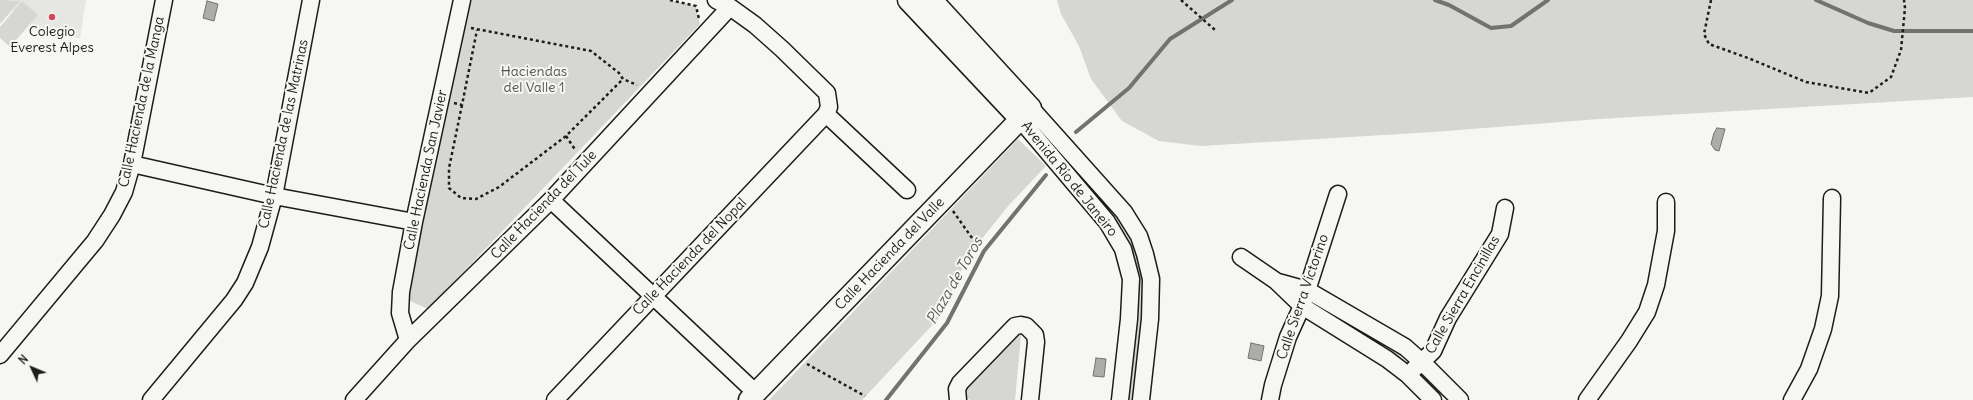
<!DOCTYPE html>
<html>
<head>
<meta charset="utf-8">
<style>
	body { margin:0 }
	#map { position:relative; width:1973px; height:400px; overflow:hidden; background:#f6f6f2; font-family:Delius,sans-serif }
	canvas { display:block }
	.north { position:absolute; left:12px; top:348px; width:40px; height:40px; -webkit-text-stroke:3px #f6f6f2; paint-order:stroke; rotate:314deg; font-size:11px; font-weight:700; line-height:16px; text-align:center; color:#1c1c1c }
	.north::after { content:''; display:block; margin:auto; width:14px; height:18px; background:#1c1c1c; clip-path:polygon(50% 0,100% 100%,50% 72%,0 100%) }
</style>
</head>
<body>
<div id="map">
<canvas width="1973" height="400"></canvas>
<div class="north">N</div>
</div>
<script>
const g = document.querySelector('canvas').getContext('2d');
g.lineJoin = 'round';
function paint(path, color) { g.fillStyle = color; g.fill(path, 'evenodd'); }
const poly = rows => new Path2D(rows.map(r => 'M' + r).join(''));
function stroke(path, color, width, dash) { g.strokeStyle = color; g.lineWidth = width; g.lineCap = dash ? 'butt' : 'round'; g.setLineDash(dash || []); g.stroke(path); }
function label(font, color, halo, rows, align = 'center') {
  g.font = font + ' Delius,sans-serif'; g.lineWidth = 4; g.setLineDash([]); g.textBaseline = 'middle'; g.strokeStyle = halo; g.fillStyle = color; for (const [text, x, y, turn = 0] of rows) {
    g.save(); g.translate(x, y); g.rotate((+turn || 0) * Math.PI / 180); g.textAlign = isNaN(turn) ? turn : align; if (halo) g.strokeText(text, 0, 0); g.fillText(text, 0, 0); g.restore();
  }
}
paint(poly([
	[0,0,86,0,80,38,40,33]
]), '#e6e6e2');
paint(poly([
	[0,0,20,1,0,24],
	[469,0,670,0,696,6,700,24,428,309,406,299],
	[1057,0,1973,0,1973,97,1599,119,1433,132,1201,146,1159,141,1122,121,1091,79,1079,46,1061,14],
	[22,1,38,15,10,47,0,38,0,27],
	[1034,120,1125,227,1134,245,1143,278,1143,300,1134,400,1125,400,1135,273,1031,126],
	[1018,139,1046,166,1009,205,968,256,939,318,862,400,769,400],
	[1326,310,1402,352,1399,360,1323,316],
	[1011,330,1021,335,1015,400,970,400,964,396,963,376]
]), '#d6d6d2');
const water = poly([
	[207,1,218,4,214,21,203,18,207,1],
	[1717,128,1725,129,1719,151,1715,150,1711,144,1714,133,1717,128],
	[1251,343,1264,346,1261,361,1248,358,1251,343],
	[1096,358,1106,359,1104,377,1093,376,1096,358]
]);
paint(water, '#acaca9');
stroke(water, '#727271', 1);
stroke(poly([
	[1435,0,1449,5,1491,28,1511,26,1548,0],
	[1816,0,1868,23,1894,31,1973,31],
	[1076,132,1129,88,1170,39,1232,0],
	[886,400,947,323,984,251,1046,175]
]), '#727271', 4);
const minor = poly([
	[1031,108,1124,212,1139,236,1145,254,1151,279,1150,319,1141,400],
	[826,114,907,190],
	[1020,119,1107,222,1123,249,1131,279,1129,319,1120,400],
	[132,164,274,196,414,222],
	[551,200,756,393],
	[1241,257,1276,281,1302,306,1387,359,1408,375,1433,400],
	[1278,282,1307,290,1405,347,1422,362,1460,400],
	[408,340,400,313,401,292,414,222,462,0],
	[0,355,95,241,112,215,124,192,132,164,164,0],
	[1414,369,1433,351,1448,318,1500,234,1505,208],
	[151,400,234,300,245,283,260,247,274,196,311,0],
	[354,400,408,340,551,200,730,7],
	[555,400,826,114,829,107,827,93,782,49,755,25,730,7,716,0],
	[958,400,957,389,960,383,1015,326,1021,325,1026,326,1035,335,1036,342,1030,400],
	[1270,400,1273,385,1288,337,1302,306,1338,194],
	[1587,400,1629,341,1647,312,1656,285,1663,247,1666,231,1666,202],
	[1792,400,1809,369,1823,329,1830,296,1832,198]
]);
const major = poly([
	[908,0,1020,119],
	[749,400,1031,108,932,0]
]);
stroke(minor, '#1c1c1c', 19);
stroke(major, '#1c1c1c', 23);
stroke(poly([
	[670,0,696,6,699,19],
	[1181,0,1215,30],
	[1711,0,1704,34,1709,44,1748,58,1806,82,1869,93,1891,77,1901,50,1905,8,1904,0],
	[471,28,591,51,619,73,623,79,637,85],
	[454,103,462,105,477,30],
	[462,105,449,168,449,188,461,198,476,199,499,187,566,136,623,79],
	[566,136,576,151],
	[953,211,977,245],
	[807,364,865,396]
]), '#1c1c1c', 2.5, [3, 3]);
stroke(minor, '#f6f6f2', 16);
stroke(major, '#f6f6f2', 20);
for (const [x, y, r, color] of [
	[52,17,4,"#d1495b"]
]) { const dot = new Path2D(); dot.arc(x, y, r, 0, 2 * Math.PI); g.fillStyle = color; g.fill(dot); stroke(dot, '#f6f6f2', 1.5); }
label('14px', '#1c1c1c', '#f6f6f2', [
	["Colegio",52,32],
	["Everest Alpes",52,48]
]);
label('14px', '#545453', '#f6f6f2', [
	["Haciendas",534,72],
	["del Valle 1",534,88]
]);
label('14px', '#1c1c1c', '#f6f6f2', [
	["Calle Hacienda de la Manga",142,102,-78],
	["Calle Hacienda de las Matrinas",284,134,-78],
	["Calle Hacienda San Javier",426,170,-78],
	["Avenida Río de Janeiro",1069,179,51],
	["Calle Hacienda del Tule",544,205,-46],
	["Calle Hacienda del Valle",890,254,-46],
	["Calle Hacienda del Nopal",690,257,-46],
	["Calle Sierra Encinillas",1463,295,-60],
	["Calle Sierra Victorino",1303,297,-71]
]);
label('italic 15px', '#565654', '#f6f6f2', [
	["Plaza de Toros",955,281,-60]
]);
</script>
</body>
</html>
